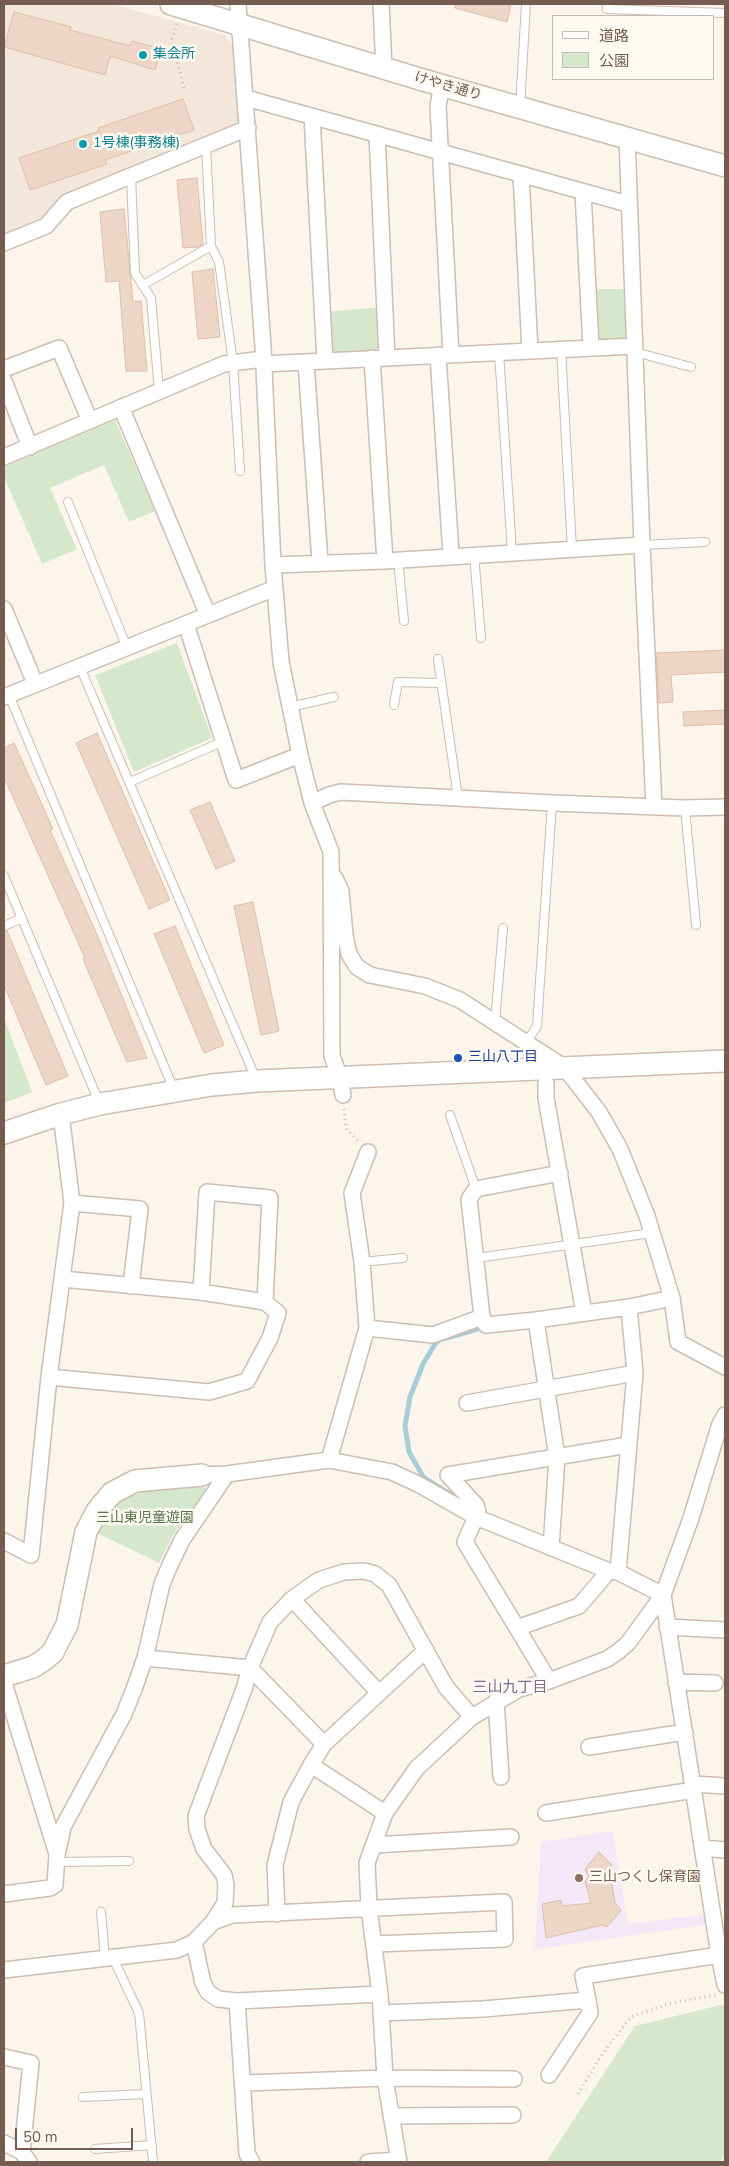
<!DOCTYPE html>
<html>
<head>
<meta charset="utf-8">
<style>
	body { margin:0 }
	#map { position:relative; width:729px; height:2166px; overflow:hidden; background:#fbf5eb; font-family:"Nunito Sans","Noto Sans JP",sans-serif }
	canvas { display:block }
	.frame { position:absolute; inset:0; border:5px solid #745d50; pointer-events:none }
	.legend { position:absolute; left:552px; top:15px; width:162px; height:65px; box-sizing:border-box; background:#fef9f2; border:1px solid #c7bbb1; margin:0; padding:6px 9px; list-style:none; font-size:15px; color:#745d50 }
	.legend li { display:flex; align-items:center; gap:10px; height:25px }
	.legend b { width:25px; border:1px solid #c7bbb1 }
	.scale { position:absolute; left:15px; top:2128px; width:118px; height:22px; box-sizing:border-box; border:2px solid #745d50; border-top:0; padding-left:6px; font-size:15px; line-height:18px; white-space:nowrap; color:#745d50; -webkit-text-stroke:4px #fef9f2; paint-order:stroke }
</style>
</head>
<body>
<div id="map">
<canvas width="729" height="2166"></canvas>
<div class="frame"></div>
<ul class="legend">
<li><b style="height:6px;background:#fff"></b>道路</li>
<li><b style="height:14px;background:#d6e8cb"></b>公園</li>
</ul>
<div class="scale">50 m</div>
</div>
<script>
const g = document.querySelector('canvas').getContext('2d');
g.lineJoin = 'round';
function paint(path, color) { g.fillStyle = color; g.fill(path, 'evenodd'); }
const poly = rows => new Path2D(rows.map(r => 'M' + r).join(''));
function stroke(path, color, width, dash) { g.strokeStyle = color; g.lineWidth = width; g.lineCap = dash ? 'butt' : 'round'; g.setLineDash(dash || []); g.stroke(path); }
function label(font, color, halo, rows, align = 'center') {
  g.font = font + ' "Nunito Sans","Noto Sans JP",sans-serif'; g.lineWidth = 5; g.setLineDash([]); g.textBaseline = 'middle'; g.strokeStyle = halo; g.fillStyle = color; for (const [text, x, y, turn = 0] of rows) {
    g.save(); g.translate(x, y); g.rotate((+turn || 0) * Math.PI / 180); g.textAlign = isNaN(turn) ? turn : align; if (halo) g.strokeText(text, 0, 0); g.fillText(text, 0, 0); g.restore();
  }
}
paint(poly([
	[4,4,112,4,225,35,234,48,238,119,234,129,37,225,4,238]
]), '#f2e7da');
paint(poly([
	[612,1831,628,1924,708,1914,710,1924,535,1949,541,1842]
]), '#f2e8f8');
paint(poly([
	[592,289,628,289,630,337,625,343,594,341],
	[382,307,383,350,378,356,333,358,325,312],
	[115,420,155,511,129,522,104,465,50,488,77,549,42,564,4,477,4,467],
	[177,643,212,738,134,772,95,675],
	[4,1018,32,1092,4,1103],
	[198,1482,207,1490,173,1535,159,1563,95,1532,110,1505,135,1488],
	[725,2004,725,2155,720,2162,546,2162,635,2026]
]), '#d6e8cb');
stroke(poly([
	[450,1494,424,1478,409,1452,405,1426,410,1397,423,1364,435,1344,439,1340,478,1329]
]), '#a8cdd4', 5);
const building = poly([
	[455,4,511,4,507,22,455,8,455,4],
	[14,12,71,27,70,30,130,46,132,41,161,49,155,70,110,56,105,75,4,47,14,12],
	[183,99,194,130,105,160,107,164,30,190,19,158,99,131,98,128,183,99],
	[197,178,203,244,198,247,183,248,177,180,197,178],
	[124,209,133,302,141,301,147,371,126,371,119,281,106,282,100,212,124,209],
	[213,269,220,337,198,339,192,272,213,269],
	[725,650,725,672,671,675,673,702,659,703,656,653,725,650],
	[725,710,725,724,684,726,683,712,725,710],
	[97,733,170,900,149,909,76,743,97,733],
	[14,743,53,829,50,830,98,937,147,1058,127,1062,83,959,85,958,4,777,4,748,14,743],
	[210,802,235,861,216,869,190,810,210,802],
	[253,902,279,1031,261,1035,234,906,253,902],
	[175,926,224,1045,204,1053,154,934,175,926],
	[7,931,68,1076,46,1085,4,985,4,932,7,931],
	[599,1852,612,1865,608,1870,615,1875,611,1879,615,1903,621,1910,607,1927,602,1925,546,1938,542,1904,561,1900,562,1906,591,1903,585,1881,589,1877,585,1869,599,1852]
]);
paint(building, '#eed6c6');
stroke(building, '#dfbda7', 1);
const lane = poly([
	[607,4,607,9,725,13],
	[520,107,526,4],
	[206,146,211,246,219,262,233,363,240,471],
	[131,176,135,273,151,298,159,391],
	[143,285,211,246],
	[561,349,572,549],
	[499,352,512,552],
	[635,352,691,367],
	[68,502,127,648],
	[642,545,705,542],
	[474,554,481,638],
	[398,559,404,621],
	[438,659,458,798],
	[80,667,256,1079],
	[9,695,174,1090],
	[394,705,398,682,440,683],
	[290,707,334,697],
	[130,782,224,741],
	[685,808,696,925],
	[4,876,99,1102],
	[4,926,22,918],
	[495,1022,503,928],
	[526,1043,537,1026,552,803],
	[450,1115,476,1189],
	[477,1258,651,1233],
	[362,1262,403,1258],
	[57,1862,129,1861],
	[101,1912,105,1958],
	[113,1958,139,2013,153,2162],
	[83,2097,146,2094],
	[95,2149,152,2145]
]);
const street = poly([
	[238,4,263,346,273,565,281,662,300,755,312,803,331,852,332,1056,340,1078,343,1095],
	[381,4,384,69],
	[442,86,438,106,451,355],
	[246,98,628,204],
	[312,116,325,361],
	[377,134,387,358],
	[627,137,642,545,654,807],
	[521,174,530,351],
	[583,192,591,348],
	[4,243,46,226,67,202,248,128],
	[438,355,451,555],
	[372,358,385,561],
	[306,362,320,562],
	[263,364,634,346],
	[4,369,59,348,90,421],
	[4,381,30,447],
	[121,407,208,615],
	[4,457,224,364,263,359],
	[273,565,385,561,642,545],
	[4,609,35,683],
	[186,624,236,780,300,755],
	[4,697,275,588],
	[312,803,329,795,341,792,552,803,685,808,725,807],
	[335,878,341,891,345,935,349,954,357,967,370,975,425,986,460,1000,564,1067,599,1112,620,1149,647,1216,672,1298,678,1342,725,1367],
	[546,1083,546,1098,584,1313],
	[72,1203,140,1209,131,1286],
	[201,1292,207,1192,270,1198,265,1302],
	[482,1317,486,1325,536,1320,629,1307,672,1298],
	[536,1320,557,1457,551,1548],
	[367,1328,433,1335,482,1317,469,1199,476,1189,560,1173],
	[49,1377,209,1392,247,1381,270,1338,278,1313,265,1302,201,1292,62,1279],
	[467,1403,635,1373],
	[329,1460,367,1328,362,1262,352,1193,368,1152],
	[202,1475,227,1474,329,1460,392,1472,418,1484,476,1517,609,1571,618,1572,663,1595,719,1955,583,1976,588,2000,483,2009,381,2013],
	[4,1541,31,1555,49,1377,72,1203,61,1114],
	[618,1572,635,1373,629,1307],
	[292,1599,379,1693],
	[667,1627,725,1630],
	[517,1628,579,1606,609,1571],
	[145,1658,250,1668,324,1744],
	[549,1681,465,1542,478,1512,476,1505,448,1475,628,1445],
	[676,1682,715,1683],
	[4,1683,57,1854],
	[496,1701,501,1777],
	[589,1747,685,1732],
	[311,1765,385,1813],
	[693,1784,725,1786],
	[546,1813,694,1790],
	[374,1845,511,1837],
	[703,1848,725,1850],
	[4,1894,50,1888,55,1885,57,1855,63,1827,124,1714,134,1689,145,1658,162,1584,170,1565,182,1540,227,1474],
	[277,1914,275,1865,291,1802,311,1765,324,1744,426,1650],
	[213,1922,225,1903,226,1885,224,1875,204,1849,197,1829,196,1816,244,1689,250,1668,270,1622,292,1599,319,1580,344,1572,364,1571,375,1574,389,1585,446,1687,472,1717],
	[194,1942,203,1983,208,1992,218,1999,237,2001,380,1994],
	[719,1955,725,1985],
	[4,1970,177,1950,194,1942,213,1922,232,1915,504,1902,505,1939,374,1944],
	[237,2001,247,2154,252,2162],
	[4,2057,31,2063,22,2152],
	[549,2075,590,2013,588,2000],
	[244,2083,385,2078,514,2079],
	[391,2116,513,2115],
	[4,2143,22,2152,29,2162],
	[368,2162,398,2160],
	[399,2162,385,2078,380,1994,369,1908,367,1863,385,1813,417,1768,472,1717,519,1689,549,1681,607,1659,619,1651,628,1643,663,1595,690,1521,720,1424,725,1415]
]);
const secondary = poly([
	[171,4,423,80,725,166],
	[4,1133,61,1114,100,1104,212,1085,257,1081,725,1061],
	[4,1676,33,1667,44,1660,53,1652,59,1640,67,1625,86,1532,97,1511,112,1493,135,1481,202,1475]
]);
stroke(lane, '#cdbdb2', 10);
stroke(street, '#cdbdb2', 18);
stroke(secondary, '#cfbeb0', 24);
stroke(poly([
	[177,24,172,39,184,89],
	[344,1109,346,1128,359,1142],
	[578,2094,603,2053,631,2017,671,2003,715,1995]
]), '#d3b9a8', 3, [1, 4]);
stroke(lane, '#fff', 8);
stroke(street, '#fff', 15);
stroke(secondary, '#fff', 21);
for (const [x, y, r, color] of [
	[143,55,5,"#0f9aa8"],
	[83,144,5,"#0f9aa8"],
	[458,1058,5,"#1a4fb4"],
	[579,1878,5,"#8d6e63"]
]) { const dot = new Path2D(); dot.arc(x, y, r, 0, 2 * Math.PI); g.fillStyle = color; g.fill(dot); stroke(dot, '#fef9f2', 2); }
label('14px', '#0d838f', '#fef9f2', [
	["集会所",153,55],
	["1号棟(事務棟)",93,144]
], 'left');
label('14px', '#745d50', '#fef9f2', [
	["けやき通り",448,87,16]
]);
label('14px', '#164399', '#fef9f2', [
	["三山八丁目",468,1058]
], 'left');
label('14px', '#577849', '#fef9f2', [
	["三山東児童遊園",145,1519]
]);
label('14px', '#785e54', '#fef9f2', [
	["三山つくし保育園",589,1878]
], 'left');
label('15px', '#82688f', '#fef9f2', [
	["三山九丁目",510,1688]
]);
</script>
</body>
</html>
